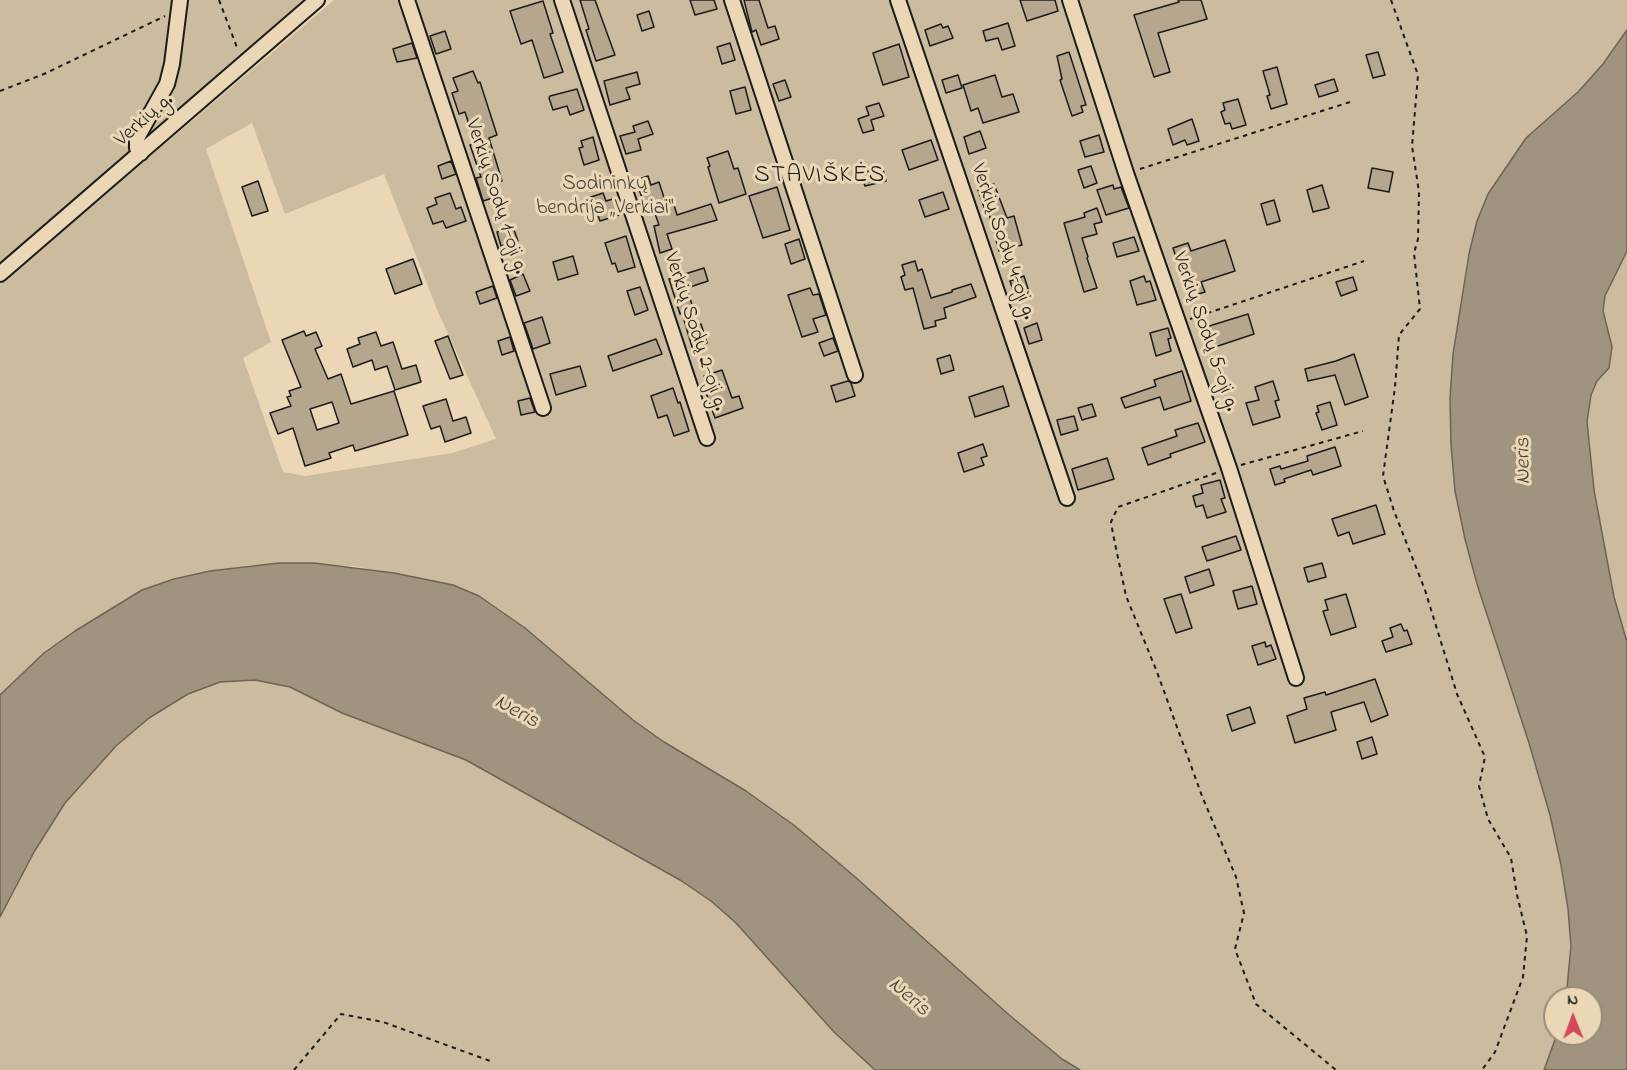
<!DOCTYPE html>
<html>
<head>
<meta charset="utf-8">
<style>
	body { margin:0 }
	#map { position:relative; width:1627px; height:1070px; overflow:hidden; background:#ebd7b5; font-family:"Indie Flower",sans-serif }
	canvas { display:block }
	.north { position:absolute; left:1543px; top:986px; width:60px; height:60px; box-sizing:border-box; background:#ebd7b5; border:2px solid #988c78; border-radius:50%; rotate:359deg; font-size:16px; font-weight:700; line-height:24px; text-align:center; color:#1c1c1c }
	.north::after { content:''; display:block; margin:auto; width:21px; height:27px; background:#d1495b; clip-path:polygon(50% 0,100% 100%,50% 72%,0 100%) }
</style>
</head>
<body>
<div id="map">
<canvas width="1627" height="1070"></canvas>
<div class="north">N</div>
</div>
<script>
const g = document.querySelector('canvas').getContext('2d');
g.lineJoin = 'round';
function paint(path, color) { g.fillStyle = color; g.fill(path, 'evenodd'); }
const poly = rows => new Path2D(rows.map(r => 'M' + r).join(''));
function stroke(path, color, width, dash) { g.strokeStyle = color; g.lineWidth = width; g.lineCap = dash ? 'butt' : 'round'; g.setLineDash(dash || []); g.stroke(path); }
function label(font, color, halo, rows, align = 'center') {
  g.font = font + ' "Indie Flower",sans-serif'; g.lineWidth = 6; g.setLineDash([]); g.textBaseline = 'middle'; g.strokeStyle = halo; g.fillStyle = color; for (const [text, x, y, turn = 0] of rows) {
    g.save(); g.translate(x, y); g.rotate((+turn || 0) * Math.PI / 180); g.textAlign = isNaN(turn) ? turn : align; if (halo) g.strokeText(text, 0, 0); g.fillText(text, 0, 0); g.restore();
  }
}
paint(poly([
	[0,0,304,0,0,264],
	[334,0,1627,0,1627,30,1603,64,1578,92,1526,138,1488,194,1477,221,1469,254,1453,354,1450,398,1455,491,1477,584,1508,675,1550,815,1561,865,1568,909,1571,946,1569,982,1566,998,1555,998,1555,1034,1557,1034,1544,1070,1080,1070,1062,1059,1008,1014,854,876,795,826,746,791,664,742,633,720,501,610,479,596,453,585,394,573,352,566,279,563,243,566,174,579,142,590,75,631,44,653,0,695,0,284],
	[252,123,285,214,384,174,438,312,496,439,452,453,305,476,283,472,243,358,271,342,206,149],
	[1627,251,1627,642,1614,597,1594,490,1587,422,1591,395,1597,381,1609,368,1612,347,1603,311,1605,296],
	[237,680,255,680,290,687,342,713,466,760,680,880,711,901,736,923,834,1032,875,1070,0,1070,0,917,34,852,65,803,100,763,132,732,149,718,188,694,220,682]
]), '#cdbb9f');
const water = poly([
	[1627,30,1627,251,1605,296,1603,311,1612,347,1609,368,1597,381,1591,395,1587,422,1594,490,1614,597,1627,642,1627,1070,1544,1070,1557,1034,1591,1034,1591,998,1566,998,1571,946,1568,909,1561,865,1550,815,1529,743,1477,584,1465,539,1455,491,1451,445,1450,398,1453,354,1469,254,1477,221,1488,194,1526,138,1578,92,1603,64,1627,30],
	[279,563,314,563,394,573,453,585,479,596,525,628,633,720,664,742,746,791,795,826,854,876,1008,1014,1062,1059,1080,1070,875,1070,834,1032,736,923,711,901,680,880,466,760,342,713,290,687,255,680,220,682,188,694,149,718,116,746,65,803,34,852,0,917,0,695,44,653,75,631,142,590,174,579,210,571,279,563]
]);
paint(water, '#a1947f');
stroke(water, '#6c6457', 1.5);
const building = poly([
	[580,0,595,0,615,55,596,61,586,30,589,29,580,0],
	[690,0,714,0,717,9,695,15,690,0],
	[744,0,759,0,768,28,775,26,779,39,761,45,756,30,752,32,744,0],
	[1020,0,1055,0,1058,11,1027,21,1020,0],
	[1178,0,1201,0,1207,19,1158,33,1170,72,1154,77,1134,15,1179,2,1178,0],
	[543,1,553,33,550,34,563,72,544,78,532,40,521,44,510,11,543,1],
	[649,11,654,27,642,31,637,15,649,11],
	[1008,23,1015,46,1002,50,998,38,986,41,983,31,1008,23],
	[941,24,943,28,948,26,953,38,930,46,925,30,941,24],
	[445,31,451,49,436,54,430,36,445,31],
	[412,43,417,58,397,62,393,49,412,43],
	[730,43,735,60,722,64,717,47,730,43],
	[899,44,909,77,883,85,873,53,899,44],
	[1069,52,1086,105,1081,106,1083,112,1072,116,1060,80,1062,79,1057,56,1069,52],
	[1378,52,1385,75,1373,78,1366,55,1378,52],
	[1277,67,1287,104,1271,109,1267,96,1270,95,1263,71,1277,67],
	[473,71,478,83,480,82,497,135,489,138,502,181,494,183,499,196,483,201,476,178,481,177,470,145,475,143,465,112,459,114,452,93,458,91,453,78,473,71],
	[637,72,640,84,626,88,630,99,610,105,604,81,637,72],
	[958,75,962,88,946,93,942,80,958,75],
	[995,75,1002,97,1013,94,1019,112,983,123,978,108,971,111,963,85,995,75],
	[1334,79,1338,91,1319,97,1315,85,1334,79],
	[785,80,791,97,779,101,773,84,785,80],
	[745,87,751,110,736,114,730,91,745,87],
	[577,89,584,110,570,115,567,106,553,110,549,98,550,96,577,89],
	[1238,99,1246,125,1232,129,1230,123,1225,124,1221,112,1225,110,1223,103,1238,99],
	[879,103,884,116,871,120,874,130,863,133,858,119,869,115,866,107,879,103],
	[1192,119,1199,141,1187,145,1185,140,1173,145,1168,129,1192,119],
	[648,121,653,134,638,139,641,150,626,154,620,136,635,132,633,126,648,121],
	[980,131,986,148,969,154,964,137,980,131],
	[1099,135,1104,152,1085,157,1080,141,1099,135],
	[593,137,599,160,584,165,579,148,583,147,581,141,593,137],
	[931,140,938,160,909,170,902,150,931,140],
	[728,151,734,169,738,168,746,194,719,203,708,167,710,166,707,158,728,151],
	[451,161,456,174,442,179,438,166,451,161],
	[882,166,886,181,865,186,861,174,882,166],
	[1091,166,1097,183,1084,188,1078,170,1091,166],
	[1372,168,1393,172,1389,192,1368,188,1372,168],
	[648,176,651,185,659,182,667,207,674,205,677,215,711,204,717,220,667,234,672,249,660,253,654,226,659,225,651,202,644,204,636,180,648,176],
	[258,181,268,211,252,216,242,187,258,181],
	[994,184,1007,218,1014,216,1022,245,999,251,987,206,984,207,978,190,994,184],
	[1113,185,1114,189,1121,187,1129,208,1106,215,1097,190,1113,185],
	[1322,185,1329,208,1313,212,1307,190,1322,185],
	[777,187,790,230,763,238,749,196,777,187],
	[943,192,949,209,925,217,919,200,943,192],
	[450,193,456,209,461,207,466,221,446,228,443,221,433,224,427,208,437,204,435,198,450,193],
	[603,193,606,201,613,199,619,215,600,221,591,197,603,193],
	[1274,200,1280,221,1267,225,1261,204,1274,200],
	[1097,208,1102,222,1094,224,1097,234,1082,238,1088,257,1087,258,1097,288,1084,292,1064,223,1085,217,1084,213,1097,208],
	[513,227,518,241,501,246,497,232,513,227],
	[626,236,635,267,618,272,615,263,612,264,605,243,626,236],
	[1134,237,1139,251,1117,257,1113,243,1134,237],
	[799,239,805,259,791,264,785,244,799,239],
	[1225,240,1235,271,1201,282,1205,292,1189,297,1173,248,1188,243,1191,251,1225,240],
	[573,256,578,274,558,280,553,262,573,256],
	[413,259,422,284,395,294,386,269,413,259],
	[915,261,918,271,922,269,931,298,952,292,952,290,971,284,976,297,944,308,946,318,935,321,936,326,924,329,913,288,905,290,901,277,905,275,902,265,915,261],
	[704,268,708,281,687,288,698,325,701,324,707,343,692,347,682,313,680,314,669,279,704,268],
	[523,274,530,291,516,296,510,280,523,274],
	[1024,276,1029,292,1015,297,1010,281,1024,276],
	[1144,276,1146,282,1150,281,1156,300,1137,305,1130,281,1144,276],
	[1353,277,1357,290,1341,296,1336,282,1353,277],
	[493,286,497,298,480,304,476,292,493,286],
	[640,287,648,310,635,315,627,291,640,287],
	[810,288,813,295,819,294,826,315,813,319,818,332,802,337,788,295,810,288],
	[1248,314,1254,334,1212,348,1206,327,1248,314],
	[542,317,550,343,533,349,524,323,542,317],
	[1037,323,1042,340,1029,344,1024,328,1037,323],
	[1168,328,1171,338,1168,339,1171,351,1156,356,1150,333,1168,328],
	[304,331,306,336,316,332,322,346,315,349,328,379,341,374,351,404,394,391,408,435,355,451,353,445,329,453,331,458,305,466,293,428,278,434,270,413,291,406,287,397,291,396,289,391,301,387,282,340,304,331],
	[332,402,339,423,317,430,310,409,332,402],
	[376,332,381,346,393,342,402,369,416,365,421,382,395,390,387,366,375,370,372,360,353,367,347,349,360,344,358,338,376,332],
	[448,336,463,375,450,379,435,341,448,336],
	[510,337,514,351,502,355,498,341,510,337],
	[833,338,838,351,824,356,819,343,833,338],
	[656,339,662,354,613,371,608,356,656,339],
	[1354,354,1368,397,1345,405,1335,375,1308,381,1305,369,1336,361,1354,354],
	[950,355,954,370,941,374,937,359,950,355],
	[580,366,586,386,556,395,550,374,580,366],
	[722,370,732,398,739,396,743,408,715,418,705,390,708,389,704,376,722,370],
	[1182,371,1191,401,1164,410,1160,397,1125,408,1121,398,1156,386,1154,380,1182,371],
	[848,381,851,383,855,396,836,402,831,386,848,381],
	[1273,381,1279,400,1275,401,1280,417,1253,425,1246,403,1259,400,1255,387,1273,381],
	[1003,386,1009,406,975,417,969,397,1003,386],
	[673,388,678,403,680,402,689,431,674,436,667,415,658,418,651,396,673,388],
	[530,398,535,412,521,415,518,401,530,398],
	[446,399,453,421,466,417,471,433,445,442,440,426,431,429,423,406,446,399],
	[1330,402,1337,425,1322,430,1316,413,1319,412,1317,406,1330,402],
	[1092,404,1096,416,1082,420,1078,408,1092,404],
	[1074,416,1078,430,1061,435,1057,420,1074,416],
	[1198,423,1205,442,1170,454,1171,457,1148,465,1142,448,1177,436,1175,430,1198,423],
	[983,444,987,456,981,458,984,465,964,472,958,453,983,444],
	[1335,447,1341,466,1313,475,1311,470,1284,479,1285,482,1275,485,1270,469,1280,466,1281,469,1308,461,1307,456,1335,447],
	[1107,458,1114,479,1078,490,1072,469,1107,458],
	[1220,480,1225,498,1221,499,1226,512,1207,518,1203,505,1196,507,1193,496,1203,493,1201,485,1220,480],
	[1376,505,1385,534,1353,544,1349,532,1338,536,1332,519,1376,505],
	[1236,536,1241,550,1207,561,1202,547,1236,536],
	[1322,563,1326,577,1308,582,1304,568,1322,563],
	[1209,569,1214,585,1190,593,1185,577,1209,569],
	[1252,586,1257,604,1238,609,1233,591,1252,586],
	[1181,594,1192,628,1176,633,1164,599,1181,594],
	[1346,594,1356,627,1331,635,1323,611,1328,610,1325,600,1346,594],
	[1401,624,1404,631,1407,630,1412,644,1386,652,1382,641,1393,637,1390,628,1401,624],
	[1265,642,1266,647,1271,645,1276,659,1258,665,1252,646,1265,642],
	[1375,679,1388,715,1371,722,1364,702,1331,712,1336,730,1295,743,1287,716,1307,709,1304,698,1325,692,1326,695,1375,679],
	[1250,707,1255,723,1232,731,1227,715,1250,707],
	[1372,737,1377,754,1362,759,1357,742,1372,737]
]);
paint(building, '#b5a68d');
stroke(building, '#1c1c1c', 1.5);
const minor = poly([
	[407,0,543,408],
	[562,0,707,438],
	[732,0,855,375],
	[898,0,1067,498],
	[1070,0,1126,173,1229,468,1296,678],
	[141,153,137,148,137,138,167,84,172,64,180,0],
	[0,274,317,0]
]);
stroke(minor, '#1c1c1c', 18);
stroke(poly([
	[219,0,238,50],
	[1391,0,1418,75,1412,146,1419,192,1418,239,1414,253,1420,309,1399,335,1395,387,1383,476,1394,511,1425,590,1457,694,1485,757,1479,786,1488,819,1511,858,1517,895,1527,936,1523,977,1495,1052,1482,1070],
	[0,91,44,74,165,16],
	[1140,169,1350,102],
	[1190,319,1364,261],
	[1241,465,1363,431],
	[1216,473,1118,507,1111,522,1113,534,1126,596,1157,672,1202,796,1236,877,1244,913,1235,949,1256,1004,1336,1070],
	[294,1070,341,1014,383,1022,493,1062]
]), '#1c1c1c', 2, [4.5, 4.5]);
stroke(minor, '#ebd7b5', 14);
label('21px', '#1c1c1c', '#ebd7b5', [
	["Verkių g.",145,121,-41],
	["Verkių Sodų 1-oji g.",495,197,72],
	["Verkių Sodų 4-oji g.",1002,242,71],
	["Verkių Sodų 2-oji g.",694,332,72],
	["Verkių Sodų 5-oji g.",1204,332,71]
]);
label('21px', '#48443d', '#ebd7b5', [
	["Sodininkų",605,186],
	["bendrija „Verkiai“",605,210]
]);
label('italic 22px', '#4b463f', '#ebd7b5', [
	["Neris",1525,461,-91],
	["Neris",516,713,29],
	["Neris",908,998,41]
]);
g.letterSpacing = '1.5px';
label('24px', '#1c1c1c', '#ebd7b5', [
	["STAVIŠKĖS",820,177]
]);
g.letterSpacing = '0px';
</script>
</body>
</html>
